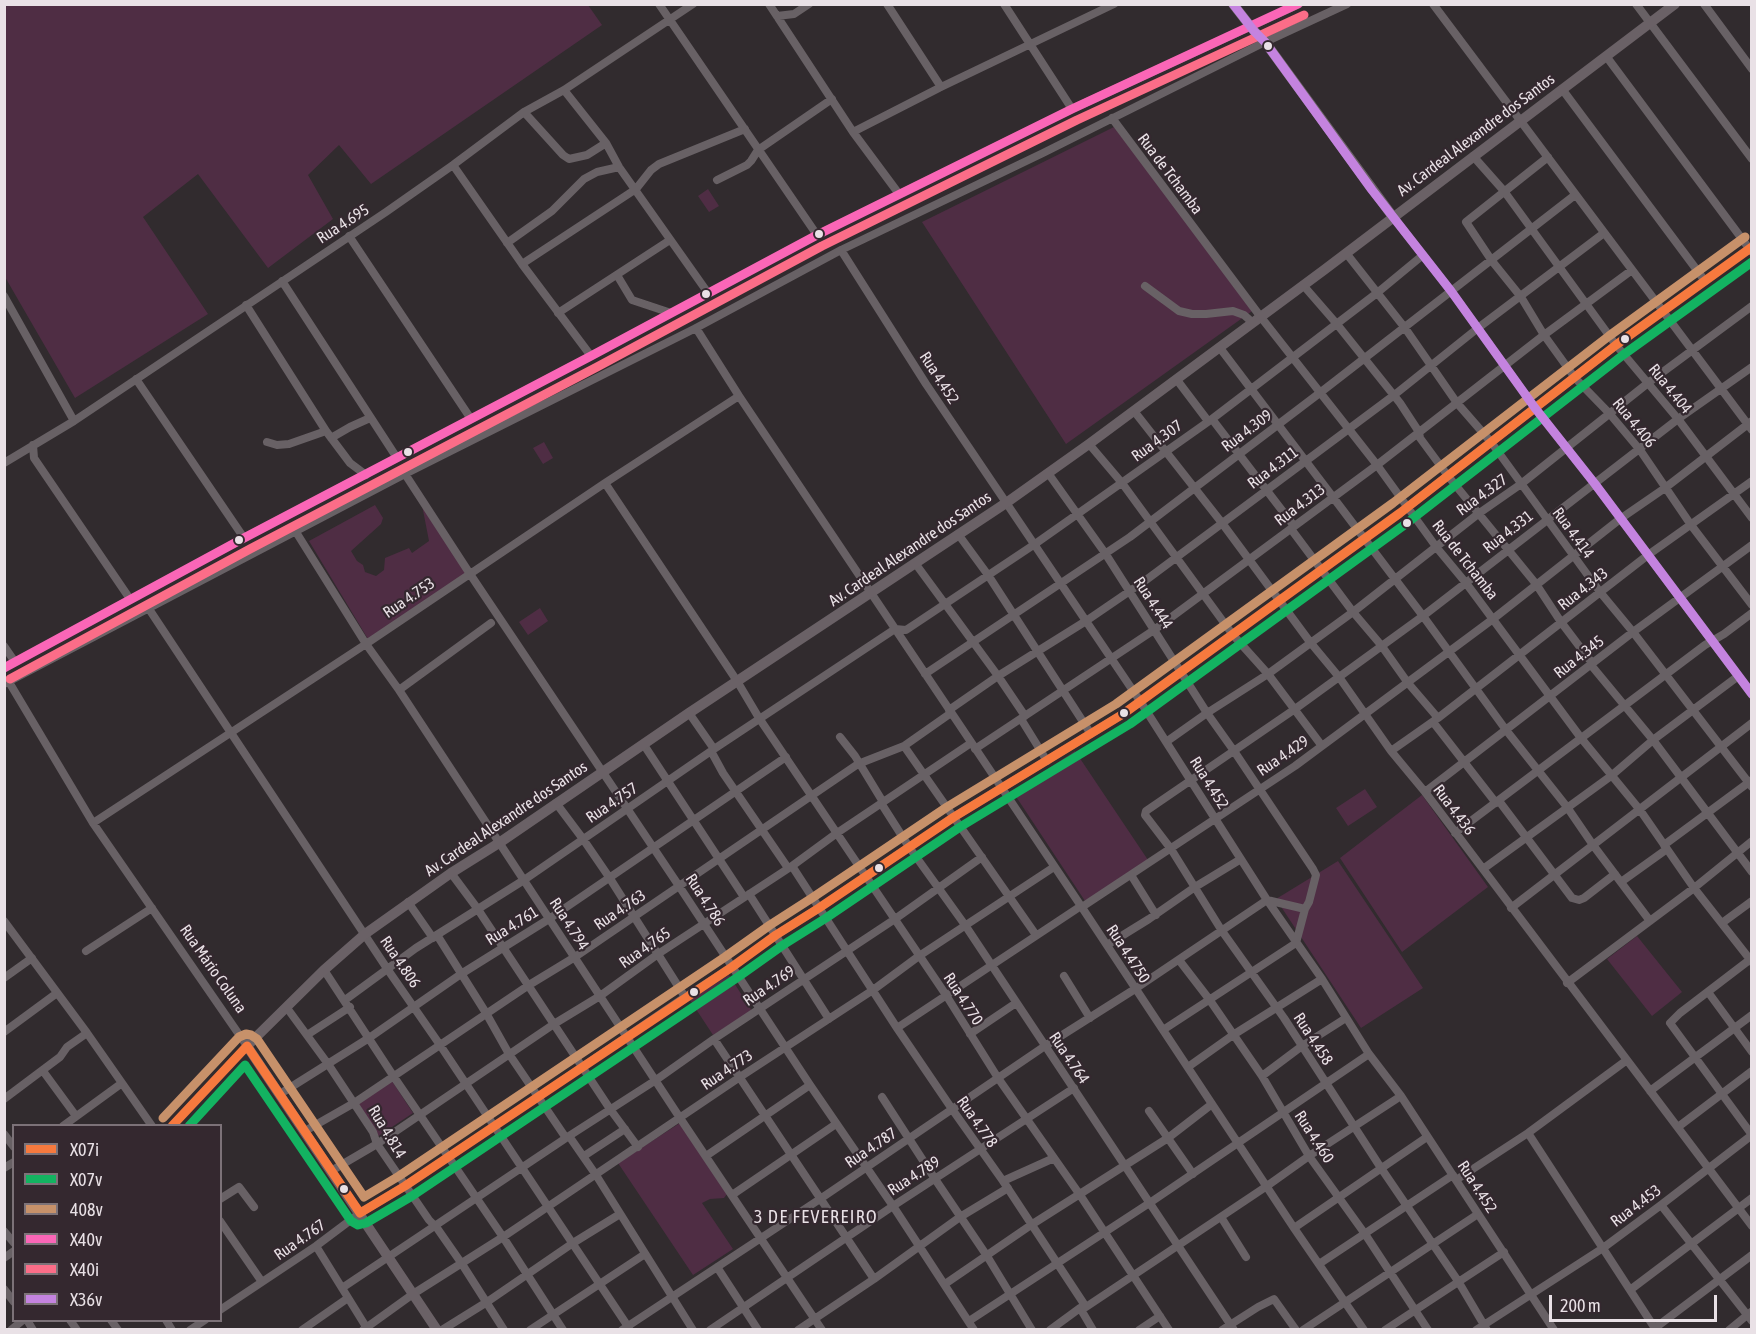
<!DOCTYPE html>
<html>
<head>
<meta charset="utf-8">
<style>
	body { margin:0 }
	#map { position:relative; width:1756px; height:1334px; overflow:hidden; background:#312b2e; font-family:"Asap Condensed",sans-serif }
	canvas { display:block }
	.frame { position:absolute; inset:0; border:6px solid #e9e1e6; pointer-events:none }
	.legend { position:absolute; left:12px; top:1124px; width:210px; height:198px; box-sizing:border-box; background:#34282f; border:2px solid #7c7278; margin:0; padding:8px 10px; list-style:none; font-size:18px; color:#e9e1e6 }
	.legend li { display:flex; align-items:center; gap:12px; height:30px }
	.legend b { width:30px; border:2px solid #7c7278 }
	.scale { position:absolute; left:1549px; top:1295px; width:168px; height:27px; box-sizing:border-box; border:3px solid #e9e1e6; border-top:0; padding-left:8px; font-size:18px; line-height:21px; white-space:nowrap; color:#e9e1e6; -webkit-text-stroke:4px #34282f; paint-order:stroke }
</style>
</head>
<body>
<div id="map">
<canvas width="1756" height="1334"></canvas>
<div class="frame"></div>
<ul class="legend">
<li><b style="height:8px;background:#f6793e"></b>X07i</li>
<li><b style="height:8px;background:#13b361"></b>X07v</li>
<li><b style="height:8px;background:#c7916a"></b>408v</li>
<li><b style="height:8px;background:#fa66b7"></b>X40v</li>
<li><b style="height:8px;background:#fb6d88"></b>X40i</li>
<li><b style="height:8px;background:#c483df"></b>X36v</li>
</ul>
<div class="scale">200 m</div>
</div>
<script>
const g = document.querySelector('canvas').getContext('2d');
g.lineJoin = 'round';
function paint(path, color) { g.fillStyle = color; g.fill(path, 'evenodd'); }
const poly = rows => new Path2D(rows.map(r => 'M' + r).join(''));
function stroke(path, color, width, dash) { g.strokeStyle = color; g.lineWidth = width; g.lineCap = dash ? 'butt' : 'round'; g.setLineDash(dash || []); g.stroke(path); }
function label(font, color, halo, rows, align = 'center') {
  g.font = font + ' "Asap Condensed",sans-serif'; g.lineWidth = 4.5; g.setLineDash([]); g.textBaseline = 'middle'; g.strokeStyle = halo; g.fillStyle = color; for (const [text, x, y, turn = 0] of rows) {
    g.save(); g.translate(x, y); g.rotate((+turn || 0) * Math.PI / 180); g.textAlign = isNaN(turn) ? turn : align; if (halo) g.strokeText(text, 0, 0); g.fillText(text, 0, 0); g.restore();
  }
}
paint(poly([
	[588,5,602,25,371,184,339,145,308,175,333,219,268,268,198,174,143,217,208,314,75,398,5,277,5,5],
	[1114,127,1255,309,1066,444,922,222],
	[708,189,719,206,709,212,698,196],
	[544,442,553,458,543,464,533,448],
	[375,505,383,518,381,524,351,551,357,561,363,565,365,572,376,576,384,570,385,558,409,548,412,553,429,541,422,505,470,574,368,639,309,541],
	[540,608,548,621,528,635,519,622],
	[1075,751,1150,863,1087,904,1013,792],
	[1365,789,1377,807,1348,826,1336,808],
	[1422,795,1488,887,1402,952,1340,858],
	[1338,861,1423,988,1361,1028,1276,899],
	[1637,936,1682,992,1652,1016,1607,959],
	[729,975,752,1011,713,1035,690,1000],
	[392,1081,413,1113,377,1137,356,1105],
	[680,1123,727,1194,724,1198,710,1199,702,1203,733,1249,693,1275,618,1163]
]), '#4f2d44');
stroke(poly([
	[659,4,817,235],
	[769,4,853,132,899,194],
	[887,4,941,87],
	[1004,4,1072,109],
	[1433,4,1752,430],
	[1636,4,1752,159],
	[1704,4,1752,69],
	[777,16,794,14,809,4],
	[1606,56,1751,251],
	[1562,89,1705,281],
	[564,90,606,143,619,167,708,293],
	[524,112,563,155,569,159,587,155,606,143],
	[1112,118,1260,316,1377,465,1437,548,1466,583,1581,738,1640,810,1694,888,1752,962],
	[853,132,941,87,1114,4],
	[1473,156,1504,191,1616,345,1678,419,1752,518],
	[1548,157,1466,222,1492,261,1521,297,1544,335,1575,378,1609,413,1640,450,1691,525,1752,605],
	[453,165,522,264,591,356],
	[717,180,747,165,751,161,758,150,832,99],
	[1393,217,1451,291,1535,408,1595,484,1752,695],
	[349,236,471,419],
	[507,243,552,211,584,179,597,172,619,167],
	[841,250,926,384,1140,701,1267,900,1322,979,1369,1054,1401,1096,1554,1330],
	[1346,253,1405,328,1457,403,1491,442,1600,592,1633,632,1752,787],
	[522,264,636,189,651,170,659,164,745,129],
	[617,275,632,300,671,313],
	[282,281,397,458],
	[1303,285,1336,323,1400,403,1419,432,1420,438,1448,476,1536,584,1561,622,1592,663],
	[1145,286,1179,311,1192,314,1206,314,1233,311,1244,315,1252,322],
	[4,296,74,421],
	[246,305,326,431,350,463,366,475],
	[558,313,670,240],
	[696,328,739,396,1081,906,1294,1228,1364,1330],
	[1220,348,1423,616,1506,730,1567,807,1593,845,1650,921],
	[136,379,244,538],
	[1177,380,1208,421],
	[1134,411,1222,523,1310,642,1339,677,1391,751,1425,792,1752,1226],
	[1212,419,1294,526],
	[331,438,350,427,370,418],
	[267,442,277,445,289,444,326,431],
	[1089,444,1122,483,1233,635,1268,674,1322,746],
	[33,445,34,458,130,599],
	[4,463,74,421,386,212,453,165,524,112,564,90,693,4],
	[405,474,470,574,679,886,810,1085,893,1206,974,1330],
	[605,483,737,681,759,718,946,995,998,1078,1080,1195,1169,1330],
	[1291,529,1353,612,1381,645,1408,683,1438,718],
	[296,532,366,644,399,690,680,1118,822,1330],
	[958,534,988,575,1091,734],
	[915,563,998,676,1025,716],
	[149,609,388,970,440,1045,629,1328],
	[4,646,15,662],
	[1591,665,1653,740,1752,872],
	[4,668,244,538,591,356,817,235,1072,109,1299,4],
	[925,674,1130,537,1321,392,1575,195],
	[9,682,93,823,247,1046,172,1126],
	[4,684,405,474,696,328,841,250,1043,153,1265,42,1347,4],
	[399,690,491,623],
	[949,710,998,676,1086,621,1146,580,1393,396,1478,328,1604,233],
	[689,713,714,749],
	[1021,719,1047,761],
	[1433,722,1496,803],
	[840,737,855,756,883,802],
	[1166,742,1207,713,1268,674,1353,612,1478,514,1521,484,1648,383,1752,306],
	[644,745,744,897],
	[904,746,1036,935],
	[975,749,1154,630,1377,465,1544,335,1632,270],
	[711,751,723,773,788,868],
	[1391,751,1438,718,1648,555,1752,481],
	[1425,792,1633,632,1752,545],
	[1499,801,1572,898,1579,900,1584,898,1615,874],
	[556,803,583,839,609,877,685,997],
	[881,803,909,847,965,925,1234,1330],
	[93,823,366,644,605,483,739,396],
	[1455,833,1705,645,1724,634,1752,613],
	[1664,845,1752,780],
	[792,866,897,1028,952,1109,1003,1181,1086,1307],
	[1483,869,1611,776,1653,740,1737,677],
	[451,873,477,908,610,1109,638,1147],
	[1131,875,1156,915],
	[1621,882,1667,849],
	[749,894,829,1019],
	[408,902,433,938],
	[1082,907,1295,766,1493,619,1620,519,1665,488,1752,421],
	[1511,908,1752,723],
	[4,921,87,1033,152,1126],
	[1722,923,1752,901],
	[437,935,486,1013,509,1054,566,1138],
	[1107,945,1149,919,1195,887,1241,859],
	[86,951,152,908],
	[1752,958,1680,1013,1670,1023,1752,1135],
	[1179,960,1209,999,1262,1076,1309,1156,1365,1234,1428,1330],
	[324,970,394,1077,503,1237,563,1330],
	[1064,976,1090,1018],
	[4,978,32,958],
	[1567,983,1694,888,1752,841],
	[1708,992,1752,1052],
	[345,1000,416,948,524,880,714,749,895,629,906,630,1035,544,1212,419,1377,293,1423,255],
	[287,1008,328,1064,373,1132,377,1144,429,1220,437,1228,462,1264,504,1330],
	[897,1028,1081,906],
	[1163,1030,1296,943,1305,909],
	[4,1032,57,993],
	[970,1034,1016,1003],
	[307,1035,350,1007],
	[714,1039,874,1279],
	[1188,1067,1233,1035,1322,979],
	[43,1071,76,1116],
	[1262,1076,1302,1046,1346,1018],
	[1650,1091,1752,1015],
	[280,1094,369,1038,461,974,549,919,786,757],
	[882,1097,935,1179,987,1256,1032,1330],
	[4,1099,60,1057,67,1047,87,1033],
	[1149,1111,1193,1174],
	[63,1126,122,1083],
	[1678,1127,1752,1071],
	[305,1131,354,1103,529,985,575,957,858,764,904,746,951,713],
	[1528,1133,1656,1330],
	[4,1134,14,1147],
	[569,1136,596,1175,693,1330],
	[584,1156,625,1129],
	[706,1156,810,1085],
	[4,1168,14,1162],
	[331,1171,377,1144,554,1024,600,996,658,954,792,866,837,833,971,743],
	[1456,1180,1528,1133,1627,1060],
	[1003,1181,1054,1158],
	[732,1195,836,1124],
	[220,1199,239,1187,254,1207],
	[1661,1205,1752,1321],
	[1221,1217,1246,1257],
	[220,1221,262,1282],
	[1294,1228,1427,1137],
	[4,1231,14,1243],
	[316,1246,368,1330],
	[4,1258,14,1251],
	[1319,1264,1453,1175],
	[717,1267,758,1330],
	[945,1284,1031,1225,1168,1138,1212,1104],
	[342,1288,569,1136,656,1080,714,1039,895,919,982,857],
	[4,1289,14,1302],
	[1630,1290,1752,1198],
	[1080,1308,1093,1330],
	[220,1310,316,1246,360,1213,405,1186,538,1097,685,997,732,967,776,935,819,908,954,817,1123,714,1400,513,1616,345,1752,247],
	[27,1320,33,1330],
	[70,1320,77,1330],
	[111,1320,118,1330],
	[166,1320,172,1330],
	[969,1321,1151,1202,1369,1054],
	[1655,1328,1752,1255],
	[11,1330,23,1320],
	[190,1330,205,1320],
	[302,1330,348,1298],
	[363,1330,413,1294,503,1237,740,1077,873,990,919,956,1054,867],
	[442,1330,487,1302,573,1243,620,1214],
	[530,1330,645,1254],
	[622,1330,820,1199,1045,1046,1135,989,1267,900,1305,909,1309,902,1316,875,1313,869,1234,751,1207,713,1105,553,1048,473],
	[710,1330,893,1206,1074,1088],
	[798,1330,874,1279,960,1217,1008,1188],
	[1050,1330,1080,1308,1086,1307,1267,1186,1309,1156,1401,1096],
	[1139,1330,1160,1316],
	[1222,1330,1258,1307,1274,1299,1296,1330],
	[1303,1330,1478,1214],
	[1385,1330,1504,1252],
	[1476,1330,1603,1248,1661,1205,1752,1135],
	[1487,1330,1458,1281,1381,1168,1284,1018,1222,931,1171,849,1145,815,1146,811,1295,709,1423,616,1678,419,1752,367],
	[1729,1330,1751,1312]
]), '#686165', 8);
stroke(poly([
	[1233,4,1254,31,1265,42,1393,217],
	[437,1330,247,1046,324,970,365,934,451,873,499,843,689,713,1006,503,1089,444,1324,270,1675,4]
]), '#6a6166', 10);
stroke(poly([
	[172,1126,247,1046,360,1213,405,1186,732,967,776,935,819,908,954,817,1123,714,1400,513,1616,345,1752,247]
]), '#f6793e', 9);
stroke(poly([
	[189,1126,245,1065,351,1221,358,1225,366,1223,412,1196,738,977,783,945,826,918,960,827,1130,724,1407,523,1623,355,1752,262]
]), '#13b361', 9);
stroke(poly([
	[163,1118,239,1037,246,1034,251,1035,257,1039,364,1197,399,1176,725,957,770,925,812,898,947,807,1116,704,1393,503,1609,336,1745,237]
]), '#c7916a', 9);
stroke(poly([
	[4,668,244,538,591,356,817,235,1072,109,1298,4]
]), '#fa66b7', 9);
stroke(poly([
	[10,679,250,549,597,367,822,246,1077,120,1304,15]
]), '#fb6d88', 9);
stroke(poly([
	[1233,4,1254,31,1265,42,1372,190,1451,291,1535,408,1595,484,1752,694]
]), '#c483df', 9);
for (const [x, y, r, color] of [
	[1268,46,5,"#e9e1e6"],
	[819,234,5,"#e9e1e6"],
	[706,294,5,"#e9e1e6"],
	[1625,339,5,"#e9e1e6"],
	[408,452,5,"#e9e1e6"],
	[1407,523,5,"#e9e1e6"],
	[239,540,5,"#e9e1e6"],
	[1124,713,5,"#e9e1e6"],
	[879,868,5,"#e9e1e6"],
	[694,992,5,"#e9e1e6"],
	[344,1189,5,"#e9e1e6"]
]) { const dot = new Path2D(); dot.arc(x, y, r, 0, 2 * Math.PI); g.fillStyle = color; g.fill(dot); stroke(dot, '#34282f', 2); }
label('16px', '#e9e1e6', '#34282f', [
	["Av. Cardeal Alexandre dos Santos",1476,135,-37],
	["Rua de Tchamba",1170,174,53],
	["Rua 4.695",343,224,-33],
	["Rua 4.452",939,378,57],
	["Rua 4.404",1670,389,51],
	["Rua 4.406",1634,423,51],
	["Rua 4.309",1247,431,-37],
	["Rua 4.307",1157,441,-36],
	["Rua 4.311",1273,468,-37],
	["Rua 4.327",1482,495,-36],
	["Rua 4.313",1300,505,-37],
	["Rua 4.331",1508,532,-38],
	["Rua 4.414",1573,533,54],
	["Av. Cardeal Alexandre dos Santos",910,549,-34],
	["Rua de Tchamba",1465,560,52],
	["Rua 4.343",1583,589,-38],
	["Rua 4.753",409,598,-34],
	["Rua 4.444",1153,603,57],
	["Rua 4.345",1579,657,-38],
	["Rua 4.429",1283,756,-34],
	["Rua 4.452",1209,783,58],
	["Rua 4.757",612,803,-34],
	["Rua 4.436",1454,810,53],
	["Av. Cardeal Alexandre dos Santos",506,819,-34],
	["Rua 4.786",705,900,57],
	["Rua 4.763",620,910,-34],
	["Rua 4.794",569,924,57],
	["Rua 4.761",512,926,-32],
	["Rua 4.765",645,948,-35],
	["Rua 4.4750",1128,954,57],
	["Rua 4.806",400,962,56],
	["Rua Mário Coluna",213,969,55],
	["Rua 4.769",769,986,-34],
	["Rua 4.770",963,999,57],
	["Rua 4.458",1313,1039,57],
	["Rua 4.764",1069,1058,56],
	["Rua 4.773",727,1070,-34],
	["Rua 4.778",977,1122,55],
	["Rua 4.814",387,1132,59],
	["Rua 4.460",1314,1137,57],
	["Rua 4.787",871,1148,-34],
	["Rua 4.789",914,1176,-33],
	["Rua 4.452",1477,1187,57],
	["Rua 4.453",1636,1206,-37],
	["Rua 4.767",300,1240,-35]
]);
g.letterSpacing = '1.5px';
label('18px', '#e9e1e6', '#34282f', [
	["3 DE FEVEREIRO",816,1217]
]);
g.letterSpacing = '0px';
</script>
</body>
</html>
